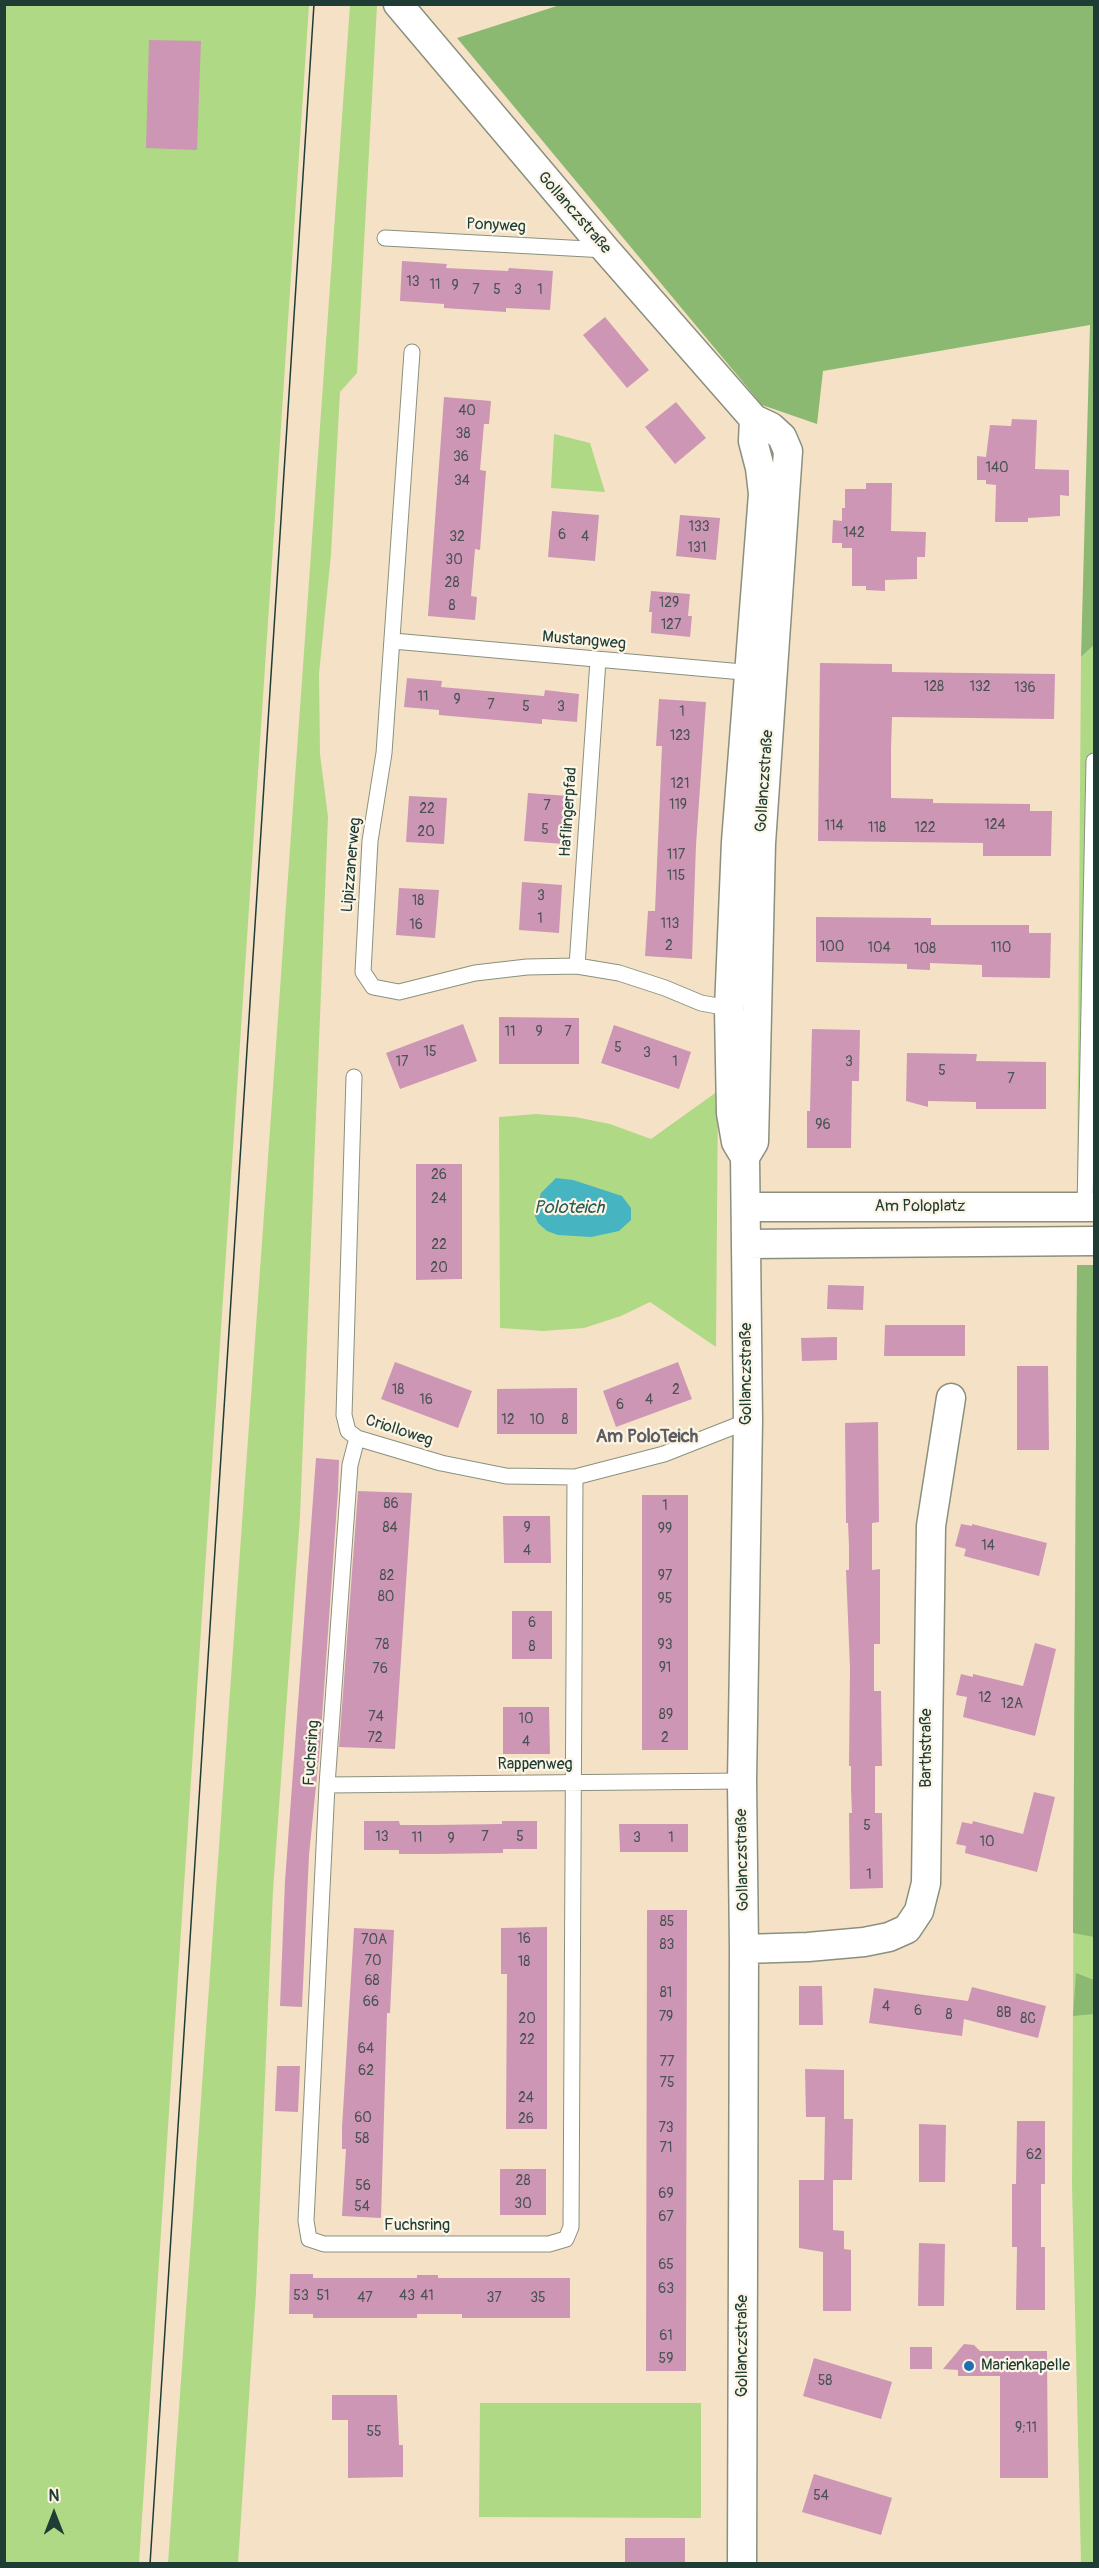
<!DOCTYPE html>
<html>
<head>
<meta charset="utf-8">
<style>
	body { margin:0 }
	#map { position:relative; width:1099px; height:2568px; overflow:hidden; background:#f5e2c6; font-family:Pangolin,sans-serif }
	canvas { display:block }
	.frame { position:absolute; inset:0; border:6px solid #1f3d34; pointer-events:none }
	.north { position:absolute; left:24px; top:2484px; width:60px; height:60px; -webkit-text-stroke:4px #fcf5e5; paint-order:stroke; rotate:0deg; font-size:16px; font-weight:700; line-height:24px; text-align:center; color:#1f3d34 }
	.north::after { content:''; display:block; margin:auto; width:21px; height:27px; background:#1f3d34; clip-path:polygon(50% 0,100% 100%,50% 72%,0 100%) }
</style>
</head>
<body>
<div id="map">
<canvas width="1099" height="2568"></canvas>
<div class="frame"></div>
<div class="north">N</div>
</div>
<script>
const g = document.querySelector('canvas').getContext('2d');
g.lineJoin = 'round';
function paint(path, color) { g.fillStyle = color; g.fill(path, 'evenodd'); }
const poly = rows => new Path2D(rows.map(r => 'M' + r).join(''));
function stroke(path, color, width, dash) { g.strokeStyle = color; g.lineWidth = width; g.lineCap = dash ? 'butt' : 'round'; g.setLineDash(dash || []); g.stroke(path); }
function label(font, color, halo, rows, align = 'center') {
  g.font = font + ' Pangolin,sans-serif'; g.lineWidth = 4.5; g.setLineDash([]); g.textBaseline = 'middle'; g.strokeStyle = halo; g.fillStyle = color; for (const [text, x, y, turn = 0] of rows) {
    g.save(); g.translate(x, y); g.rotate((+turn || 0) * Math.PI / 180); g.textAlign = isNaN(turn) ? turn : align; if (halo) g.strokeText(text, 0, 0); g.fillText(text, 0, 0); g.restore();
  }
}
paint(poly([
	[5,5,309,5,139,2563,5,2564],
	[350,5,377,5,357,373,340,392,331,554,319,674,320,754,328,817,300,1517,273,1890,256,2292,238,2563,168,2563],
	[554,434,590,443,605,492,551,488],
	[1094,645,1094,1187,1077,1188,1081,657],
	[718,1091,716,1347,650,1302,621,1316,584,1328,543,1331,500,1328,499,1117,536,1114,575,1117,610,1124,651,1139],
	[1077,1265,1094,1265,1094,2564,1081,2563,1072,2184],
	[480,2403,701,2403,701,2518,479,2517]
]), '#afd984');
paint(poly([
	[563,4,1094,5,1094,645,1081,657,1090,325,823,371,817,424,762,405,457,38],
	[1077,1265,1094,1265,1094,1937,1073,1933],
	[1076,1973,1094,1980,1094,2014,1073,2016]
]), '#8bb972');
paint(poly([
	[556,1178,573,1180,622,1196,631,1208,631,1220,619,1231,591,1237,558,1235,547,1231,538,1223,535,1216,541,1193]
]), '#46b4c1');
paint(poly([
	[149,40,201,41,197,150,146,148],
	[402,261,447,264,446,268,508,271,509,268,553,271,550,310,506,308,506,312,444,308,444,304,400,301],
	[605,317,649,370,627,388,583,335],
	[444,397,491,401,489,424,484,424,480,470,486,471,480,550,475,549,473,573,471,596,477,597,475,620,428,616],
	[676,402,706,438,675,464,645,427],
	[1012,419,1037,420,1035,469,1069,470,1069,496,1060,495,1060,516,1028,518,1028,522,995,522,996,485,986,484,986,480,977,480,977,456,986,457,990,425,1011,426],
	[866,483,892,483,891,531,926,532,925,557,917,557,917,579,885,580,885,591,866,590,866,586,852,586,852,548,842,548,842,543,832,543,833,520,842,521,842,508,845,508,845,489,866,489],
	[552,511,599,515,595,561,548,557],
	[680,515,720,518,716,560,676,556],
	[651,591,690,594,688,616,692,616,690,637,651,633,652,612,649,612],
	[820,663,892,664,892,672,1055,674,1054,719,892,717,891,749,891,798,933,799,933,803,1030,804,1030,811,1052,811,1051,856,983,856,983,843,818,841],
	[407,678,442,681,441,687,544,696,545,690,579,694,577,722,542,719,542,724,439,715,439,710,404,707],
	[659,699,706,702,696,845,692,959,645,956,648,911,655,911,662,746,656,746],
	[528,793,568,796,564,844,524,841],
	[409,796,447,798,444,844,406,842],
	[522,882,562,885,559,933,519,930],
	[399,888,439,890,435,938,396,935],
	[816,917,931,918,931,925,1029,925,1029,933,1051,933,1050,978,982,977,982,965,930,963,930,970,907,969,907,964,816,962],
	[499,1017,579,1018,579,1064,499,1064],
	[463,1024,477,1061,400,1089,386,1053],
	[614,1025,691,1052,679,1089,601,1063],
	[812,1029,860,1030,859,1081,852,1081,851,1148,807,1148,807,1111,810,1111],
	[907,1053,977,1054,976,1061,1046,1062,1046,1109,976,1109,976,1102,928,1101,928,1107,906,1101],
	[416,1164,462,1164,462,1279,416,1280],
	[828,1285,864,1286,863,1310,827,1309],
	[885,1325,965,1325,965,1356,884,1356],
	[837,1337,837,1360,802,1361,801,1338],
	[395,1362,472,1391,458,1428,381,1399],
	[678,1362,692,1399,616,1427,603,1391],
	[1017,1366,1048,1366,1049,1450,1017,1450],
	[577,1388,577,1434,497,1434,497,1389],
	[878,1422,879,1522,872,1523,872,1570,880,1569,880,1644,874,1644,874,1691,881,1691,882,1766,875,1766,875,1813,882,1813,883,1888,850,1889,849,1813,852,1813,851,1789,851,1766,849,1766,850,1668,846,1570,849,1570,849,1546,848,1523,846,1523,845,1423],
	[316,1458,339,1460,338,1491,320,1746,309,1855,302,2007,280,2006,285,1881],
	[358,1491,412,1493,395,1749,339,1747],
	[642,1495,688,1495,688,1750,642,1750],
	[503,1516,550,1516,551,1563,504,1563],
	[961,1524,972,1526,972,1524,1047,1543,1039,1576,964,1556,966,1549,955,1546],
	[512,1611,552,1611,552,1659,512,1659],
	[1035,1643,1056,1649,1035,1736,963,1717,967,1697,956,1695,961,1674,973,1677,973,1674,1023,1686],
	[503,1707,549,1707,550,1754,503,1754],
	[1034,1792,1055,1797,1037,1872,965,1853,966,1846,956,1844,962,1822,972,1824,973,1821,1023,1834],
	[364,1821,399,1821,400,1825,434,1825,502,1824,502,1821,537,1821,537,1849,503,1849,503,1853,434,1854,399,1854,399,1850,364,1850],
	[619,1824,688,1824,688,1852,620,1852],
	[647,1910,687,1910,686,2371,646,2371],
	[547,1927,547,2129,506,2129,507,1974,501,1974,501,1928],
	[354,1928,394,1930,390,2013,387,2013,381,2218,342,2216,346,2149,342,2149,342,2128],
	[799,1986,822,1986,823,2025,799,2025],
	[972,1987,1046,2006,1038,2038,964,2019,962,2036,869,2023,874,1988,968,2001],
	[277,2066,300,2066,298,2112,275,2111],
	[805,2069,844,2070,844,2119,853,2119,852,2180,833,2180,833,2230,844,2231,844,2249,851,2250,851,2311,823,2311,823,2252,799,2248,799,2180,824,2180,825,2117,806,2117],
	[1017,2121,1045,2121,1045,2184,1041,2184,1041,2247,1045,2247,1045,2310,1016,2310,1017,2247,1012,2247,1012,2184,1016,2184],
	[919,2124,946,2125,945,2182,919,2182],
	[500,2169,546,2169,546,2215,500,2215],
	[919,2243,945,2244,944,2306,918,2306],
	[290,2274,313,2274,313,2278,417,2278,417,2275,438,2275,438,2278,570,2278,570,2318,462,2318,462,2314,417,2314,417,2318,313,2318,313,2314,289,2314],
	[964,2344,974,2345,980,2351,1047,2351,1048,2478,1000,2478,1000,2376,958,2376,958,2370,943,2369],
	[910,2347,932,2347,932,2369,910,2369],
	[814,2358,892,2382,881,2419,803,2396],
	[332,2395,397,2395,399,2445,403,2445,403,2477,348,2478,348,2420,332,2420],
	[814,2474,892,2498,881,2535,802,2512],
	[625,2538,685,2538,685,2564,625,2564]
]), '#cd96b5');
const lane = poly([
	[385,238,606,250],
	[412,352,384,753,370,841,363,972,373,987,399,992,475,973,527,967,577,966,619,973,665,988,701,1003,734,1009],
	[393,641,754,673],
	[577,966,598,660],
	[354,1077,344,1415,348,1431,357,1438,441,1463,506,1476,575,1477,664,1454,748,1421],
	[1085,1207,1094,761],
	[357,1438,350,1465,327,1785,306,2221,309,2239,324,2244,549,2244,566,2239,571,2227,575,1477],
	[327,1785,742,1781]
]);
const street = poly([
	[398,4,606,250,754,419,771,427,782,437,788,451,761,843,754,1142,745,1157,748,1421,742,1781,744,1949,742,2564],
	[745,1157,736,1142,731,1113,729,1009,736,842,763,494,760,468,753,441,754,419],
	[746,1207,1094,1207],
	[747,1244,1094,1241],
	[744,1949,808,1947,864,1942,889,1937,907,1929,919,1911,926,1883,931,1526,951,1398]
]);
stroke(lane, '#8a907d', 17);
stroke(street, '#8a907d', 31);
stroke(lane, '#fff', 15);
stroke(street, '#fff', 28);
stroke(poly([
	[150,2564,314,4]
]), '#1f3d34', 1.5);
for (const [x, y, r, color] of [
	[969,2366,6,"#1f6fb2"]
]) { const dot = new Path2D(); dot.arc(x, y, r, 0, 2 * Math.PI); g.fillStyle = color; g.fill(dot); stroke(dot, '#fcf5e5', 2); }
label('14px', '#4a5354', null, [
	["13",413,282],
	["11",435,285],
	["9",455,286],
	["7",476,290],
	["5",497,290],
	["3",518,290],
	["1",540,290],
	["40",467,411],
	["38",463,434],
	["36",461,457],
	["140",997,468],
	["34",462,481],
	["133",699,527],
	["142",854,533],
	["6",562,535],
	["32",457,537],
	["4",585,537],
	["131",697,548],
	["30",454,560],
	["28",452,583],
	["129",669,603],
	["8",452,606],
	["127",671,625],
	["128",934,687],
	["132",980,687],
	["136",1025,688],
	["11",423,697],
	["9",457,700],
	["7",491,705],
	["5",526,707],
	["3",561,707],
	["1",682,712],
	["123",680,736],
	["121",680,784],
	["119",678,805],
	["7",547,806],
	["22",427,809],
	["124",995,825],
	["114",834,826],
	["118",877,828],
	["122",925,828],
	["5",545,830],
	["20",426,832],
	["117",676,855],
	["115",676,876],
	["3",541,896],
	["18",418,901],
	["1",540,919],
	["113",670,924],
	["16",416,925],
	["2",669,946],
	["100",832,947],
	["104",879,948],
	["110",1001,948],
	["108",925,949],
	["11",510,1032],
	["9",539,1032],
	["7",568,1032],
	["5",618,1048],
	["15",430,1052],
	["3",647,1053],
	["17",402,1062],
	["1",675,1062],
	["3",849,1062],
	["5",942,1071],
	["7",1011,1079],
	["96",823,1125],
	["26",439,1175],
	["24",439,1199],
	["22",439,1245],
	["20",439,1268],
	["18",398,1390],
	["2",676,1390],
	["16",426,1400],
	["4",649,1400],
	["6",620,1405],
	["12",508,1420],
	["10",537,1420],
	["8",565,1420],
	["86",391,1504],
	["1",665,1506],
	["84",390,1528],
	["9",527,1528],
	["99",665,1529],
	["14",988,1546],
	["4",527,1551],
	["82",387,1576],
	["97",665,1576],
	["80",386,1597],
	["95",665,1599],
	["6",532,1623],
	["78",382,1645],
	["93",665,1645],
	["8",532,1647],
	["91",665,1668],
	["76",380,1669],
	["12",985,1698],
	["12A",1012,1704],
	["89",666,1715],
	["74",376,1717],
	["10",526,1719],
	["72",375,1738],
	["2",665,1738],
	["4",526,1742],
	["5",867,1826],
	["13",382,1837],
	["7",485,1837],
	["5",520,1837],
	["11",417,1838],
	["3",637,1838],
	["1",671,1838],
	["9",451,1839],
	["10",987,1842],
	["1",869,1875],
	["85",667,1922],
	["16",524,1939],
	["70A",374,1940],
	["83",667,1945],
	["70",373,1961],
	["18",524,1962],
	["68",372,1981],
	["81",666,1993],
	["66",371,2002],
	["4",886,2007],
	["6",918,2011],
	["8B",1004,2013],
	["8",949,2015],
	["79",666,2017],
	["20",527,2019],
	["8C",1028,2019],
	["22",527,2040],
	["64",366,2049],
	["77",667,2062],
	["62",366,2071],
	["75",667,2083],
	["24",526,2098],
	["60",363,2118],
	["26",526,2119],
	["73",666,2128],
	["58",362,2139],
	["71",666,2148],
	["62",1034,2155],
	["28",523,2181],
	["56",363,2186],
	["69",666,2194],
	["30",523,2204],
	["54",362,2207],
	["67",666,2217],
	["65",666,2265],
	["63",666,2289],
	["53",301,2296],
	["51",323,2296],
	["43",407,2296],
	["41",427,2296],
	["47",365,2298],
	["37",494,2298],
	["35",538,2298],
	["61",666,2336],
	["59",666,2359],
	["58",825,2381],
	["9;11",1026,2428],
	["55",374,2432],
	["54",821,2496]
]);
label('16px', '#1f3d34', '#fcf5e5', [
	["Gollanczstraße",574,213,49],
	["Ponyweg",496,226,3],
	["Mustangweg",584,641,5],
	["Gollanczstraße",765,781,-86],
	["Haflingerpfad",569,812,-86],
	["Lipizzanerweg",352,865,-85],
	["Am Poloplatz",920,1207],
	["Gollanczstraße",747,1374,-90],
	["Criolloweg",399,1431,18],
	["Barthstraße",927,1748,-90],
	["Fuchsring",312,1753,-86],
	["Rappenweg",535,1765],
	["Gollanczstraße",743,1860,-91],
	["Fuchsring",417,2226],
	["Gollanczstraße",743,2346,-90]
]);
label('16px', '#1f3d34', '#fcf5e5', [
	["Marienkapelle",981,2366]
], 'left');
label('italic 18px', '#295b57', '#fcf5e5', [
	["Poloteich",569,1208]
]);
label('bold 18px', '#5c5c61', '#fcf5e5', [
	["Am PoloTeich",647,1437]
]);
</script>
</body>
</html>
